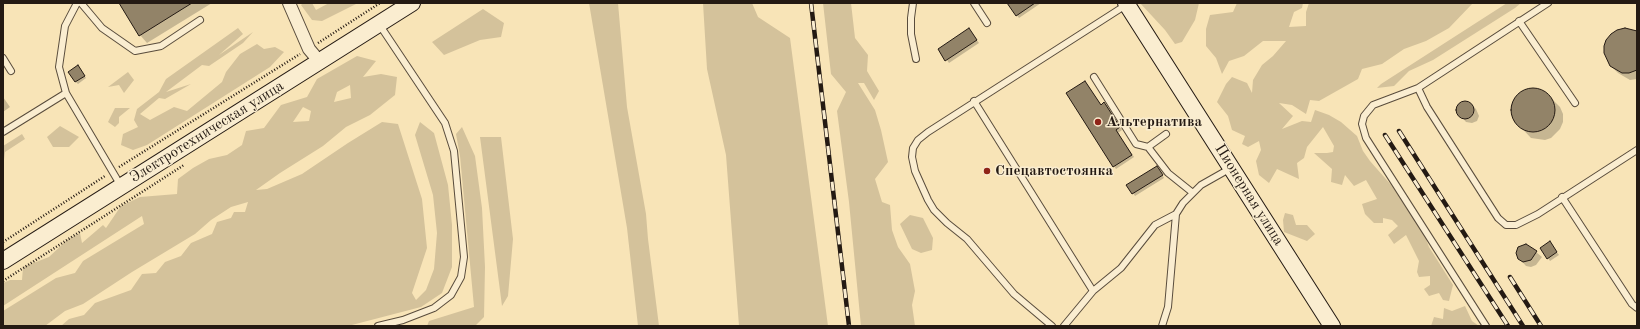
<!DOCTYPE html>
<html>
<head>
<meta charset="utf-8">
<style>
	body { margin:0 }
	#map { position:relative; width:1640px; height:329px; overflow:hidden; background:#f8e4b7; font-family:"Old Standard TT",serif }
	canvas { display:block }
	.frame { position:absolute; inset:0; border:4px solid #241a13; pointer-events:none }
</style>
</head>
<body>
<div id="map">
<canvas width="1640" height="329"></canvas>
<div class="frame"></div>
</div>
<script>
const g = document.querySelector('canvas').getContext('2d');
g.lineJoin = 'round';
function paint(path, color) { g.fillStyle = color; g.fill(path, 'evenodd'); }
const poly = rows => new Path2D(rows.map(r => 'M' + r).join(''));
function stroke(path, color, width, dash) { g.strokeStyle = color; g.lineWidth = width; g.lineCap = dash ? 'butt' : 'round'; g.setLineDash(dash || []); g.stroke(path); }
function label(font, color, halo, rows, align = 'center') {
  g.font = font + ' "Old Standard TT",serif'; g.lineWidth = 3; g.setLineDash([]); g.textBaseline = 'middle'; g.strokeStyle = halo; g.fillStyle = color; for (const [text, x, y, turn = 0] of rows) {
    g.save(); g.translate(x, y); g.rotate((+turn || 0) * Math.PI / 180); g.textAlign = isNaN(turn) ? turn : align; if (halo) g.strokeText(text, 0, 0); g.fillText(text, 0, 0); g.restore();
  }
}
paint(poly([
	[303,3,312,3,316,10,329,3,358,3,322,21,312,20,301,5],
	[589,3,618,3,627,107,646,214,648,239,659,326,638,326,627,228],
	[703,3,752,3,758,17,790,38,828,326,739,326,726,155,707,69],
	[823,3,851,3,855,38,868,55,867,71,879,91,874,100,864,83,858,83,875,110,881,130,888,162,875,179,882,202,890,205,892,230,898,247,910,264,915,291,912,305,915,326,861,326,849,202,837,111,846,92,831,74],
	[1140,3,1199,3,1195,20,1182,42,1175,44,1165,30],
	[1237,3,1303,3,1302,8,1294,12,1289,27,1306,26,1306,12,1309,3,1473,3,1449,28,1426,41,1404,49,1382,64,1362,69,1358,79,1319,101,1310,100,1306,114,1292,105,1279,103,1293,116,1282,129,1302,121,1311,122,1315,110,1329,115,1341,122,1357,136,1363,151,1370,161,1392,186,1425,236,1429,247,1453,285,1449,301,1443,300,1439,293,1429,296,1424,289,1430,285,1430,276,1419,277,1417,272,1419,261,1406,235,1394,244,1388,235,1398,226,1392,220,1383,218,1383,223,1374,223,1365,214,1362,204,1377,199,1366,180,1354,186,1345,175,1342,185,1331,182,1332,169,1314,153,1327,153,1333,152,1334,146,1323,127,1307,147,1304,158,1297,163,1299,179,1277,169,1269,183,1259,175,1256,161,1261,150,1259,141,1248,147,1242,144,1245,136,1232,130,1228,116,1217,102,1226,84,1232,77,1247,83,1252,93,1253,80,1262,65,1273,56,1286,41,1263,41,1244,56,1229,61,1222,74,1216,58,1206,46,1206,29,1210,15,1233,12],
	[1507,3,1521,3,1515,8,1433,60,1409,71,1394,86,1377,88,1381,84],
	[483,9,504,23,501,37,480,40,444,55,432,42],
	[238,28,243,34,219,55,253,32,243,43,209,66,202,65,166,92,191,84,165,99,159,98,140,114,150,120,174,107,187,111,222,82,226,72,240,54,257,44,264,49,275,47,284,52,270,67,147,145,133,150,121,145,123,134,138,127,134,120,137,109,159,92,166,79],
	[357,56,376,61,363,77,381,74,397,77,395,95,370,115,346,127,323,146,280,173,256,190,267,189,302,174,348,143,382,122,398,124,422,199,427,248,412,293,416,300,426,290,434,269,437,233,433,195,415,135,420,122,434,133,448,185,452,225,452,267,442,293,421,307,348,326,61,326,69,319,84,315,95,303,131,290,142,274,156,273,165,262,181,256,191,243,212,234,217,222,231,218,234,212,245,212,248,202,231,207,211,220,195,234,132,272,83,304,65,311,45,326,3,326,3,311,56,278,75,273,83,261,144,224,142,216,3,306,3,283,10,280,22,280,23,267,49,257,68,239,80,233,82,243,103,225,106,228,121,206,140,197,177,194,178,179,193,168,209,159,227,155,242,145,246,131,264,128,281,105,307,97,317,79],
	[350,85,351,98,334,102,337,92],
	[303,107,311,111,309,121,293,122],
	[128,72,134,80,124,93,119,85,108,87],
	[115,108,130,108,119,117,119,123,115,127,108,122],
	[60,126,79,137,69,147,53,147,47,137],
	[462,127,475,156,482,208,485,267,484,317,475,326,427,326,429,321,474,307,460,156,456,134],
	[22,134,25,139,5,152,4,160,3,161,3,146],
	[480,137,501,137,513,239,508,296,502,306],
	[1285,213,1293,215,1296,225,1307,225,1315,234,1307,241,1284,232,1283,220],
	[910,215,923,218,933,238,932,250,921,253,912,249,900,224],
	[1465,306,1472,321,1479,326,1431,326,1434,317,1443,319,1444,308,1452,311]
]), '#d4c29b');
paint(poly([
	[120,3,212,3,147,43,140,35],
	[1008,3,1041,3,1019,18],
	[971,32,979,43,949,63,939,49],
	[1637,32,1637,79,1630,80,1618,73,1610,65,1607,60,1605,47],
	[78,66,86,78,78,84,75,81],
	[1085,82,1101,106,1104,103,1107,106,1122,130,1118,133,1134,157,1116,169,1114,166],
	[1533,89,1540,90,1547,94,1560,107,1563,114,1563,122,1560,129,1551,138,1545,140,1531,138,1514,120,1512,107,1514,100,1519,94,1525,90],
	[3,97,10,107,3,112],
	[1464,102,1471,104,1476,109,1479,116,1477,121,1472,123,1466,122,1461,116,1457,109,1459,104],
	[1159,169,1164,178,1135,196,1128,185],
	[1550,242,1559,255,1550,261,1548,258],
	[1536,252,1542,257,1536,265,1531,267,1526,266,1519,258]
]), '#0003');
const building = poly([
	[119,3,192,3,139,36,119,3],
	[1007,3,1035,3,1016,16,1007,3],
	[969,28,977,40,945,61,938,49,969,28],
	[1625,28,1637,31,1637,70,1629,73,1622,73,1610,66,1604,53,1604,46,1606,40,1611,34,1617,30,1625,28],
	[78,65,85,76,75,82,68,72,78,65],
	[1085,81,1101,105,1104,102,1120,127,1116,130,1132,155,1113,167,1066,93,1085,81],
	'1511 110a22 22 0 1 1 44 0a22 22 0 1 1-44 0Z',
	'1456 110a9 9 0 1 1 18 0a9 9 0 1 1-18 0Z',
	[1157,166,1163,175,1132,194,1126,185,1157,166],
	[1550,241,1557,252,1547,259,1540,248,1550,241],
	[1526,244,1537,251,1531,260,1523,262,1518,259,1516,253,1518,247,1526,244]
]);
paint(building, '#928368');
stroke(building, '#241a13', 1);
const lane = poly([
	[77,3,65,26,59,67,66,93,121,186],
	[81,3,102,28,135,51,161,46,200,20],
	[913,3,911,18,911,34,916,59],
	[974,3,987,23],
	[1519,21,1575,103],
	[3,58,11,71],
	[1094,77,1136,144,1148,147,1166,134],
	[1418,88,1427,107,1498,218,1506,225,1516,225,1538,214,1637,150],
	[974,101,1093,291],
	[3,132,66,93],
	[1148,147,1168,173,1193,193],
	[1562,197,1632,304,1637,308],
	[378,326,403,320,434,308,451,295,461,277,464,257,454,151,445,123,379,24],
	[1052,326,1014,294,967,239,947,223,934,210,928,200,915,171,912,157,913,148,918,140,928,132,1126,5],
	[1064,326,1093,291,1121,268,1155,225,1176,214],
	[1162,326,1168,307,1176,214,1183,203,1201,185,1231,168],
	[1486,326,1366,138,1362,124,1364,116,1373,105,1418,88,1548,3]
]);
const street = poly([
	[289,3,309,49,319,61]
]);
const secondary = poly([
	[1126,3,1332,326],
	[3,261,412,3]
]);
stroke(lane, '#594c3c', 8);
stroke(street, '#594c3c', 14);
stroke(secondary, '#241a13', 18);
stroke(poly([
	[318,43,380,3],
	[119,167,300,54],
	[3,242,105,176],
	[3,281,184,165]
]), '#241a13', 2.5, [1, 2]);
stroke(lane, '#faedd0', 6);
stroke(street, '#faedd0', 12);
stroke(secondary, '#faedd0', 16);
const rail = poly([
	[811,3,849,326],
	[1399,131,1523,326],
	[1385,135,1508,326],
	[1510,277,1541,326]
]);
stroke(rail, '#241a13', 4.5);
stroke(rail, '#faedd0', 3, [9]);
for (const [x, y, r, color] of [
	[1098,122,4,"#8f2418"],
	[987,171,4,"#8f2418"]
]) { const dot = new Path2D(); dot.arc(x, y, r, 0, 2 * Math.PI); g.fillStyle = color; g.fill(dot); stroke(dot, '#faedd0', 1.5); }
label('bold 15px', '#241a13', '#faedd0', [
	["Альтернатива",1106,122],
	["Спецавтостоянка",995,171]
], 'left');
label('15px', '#241a13', '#faedd0', [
	["Электротехническая улица",207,132,-32],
	["Пионерная улица",1249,195,58]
]);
</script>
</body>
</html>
